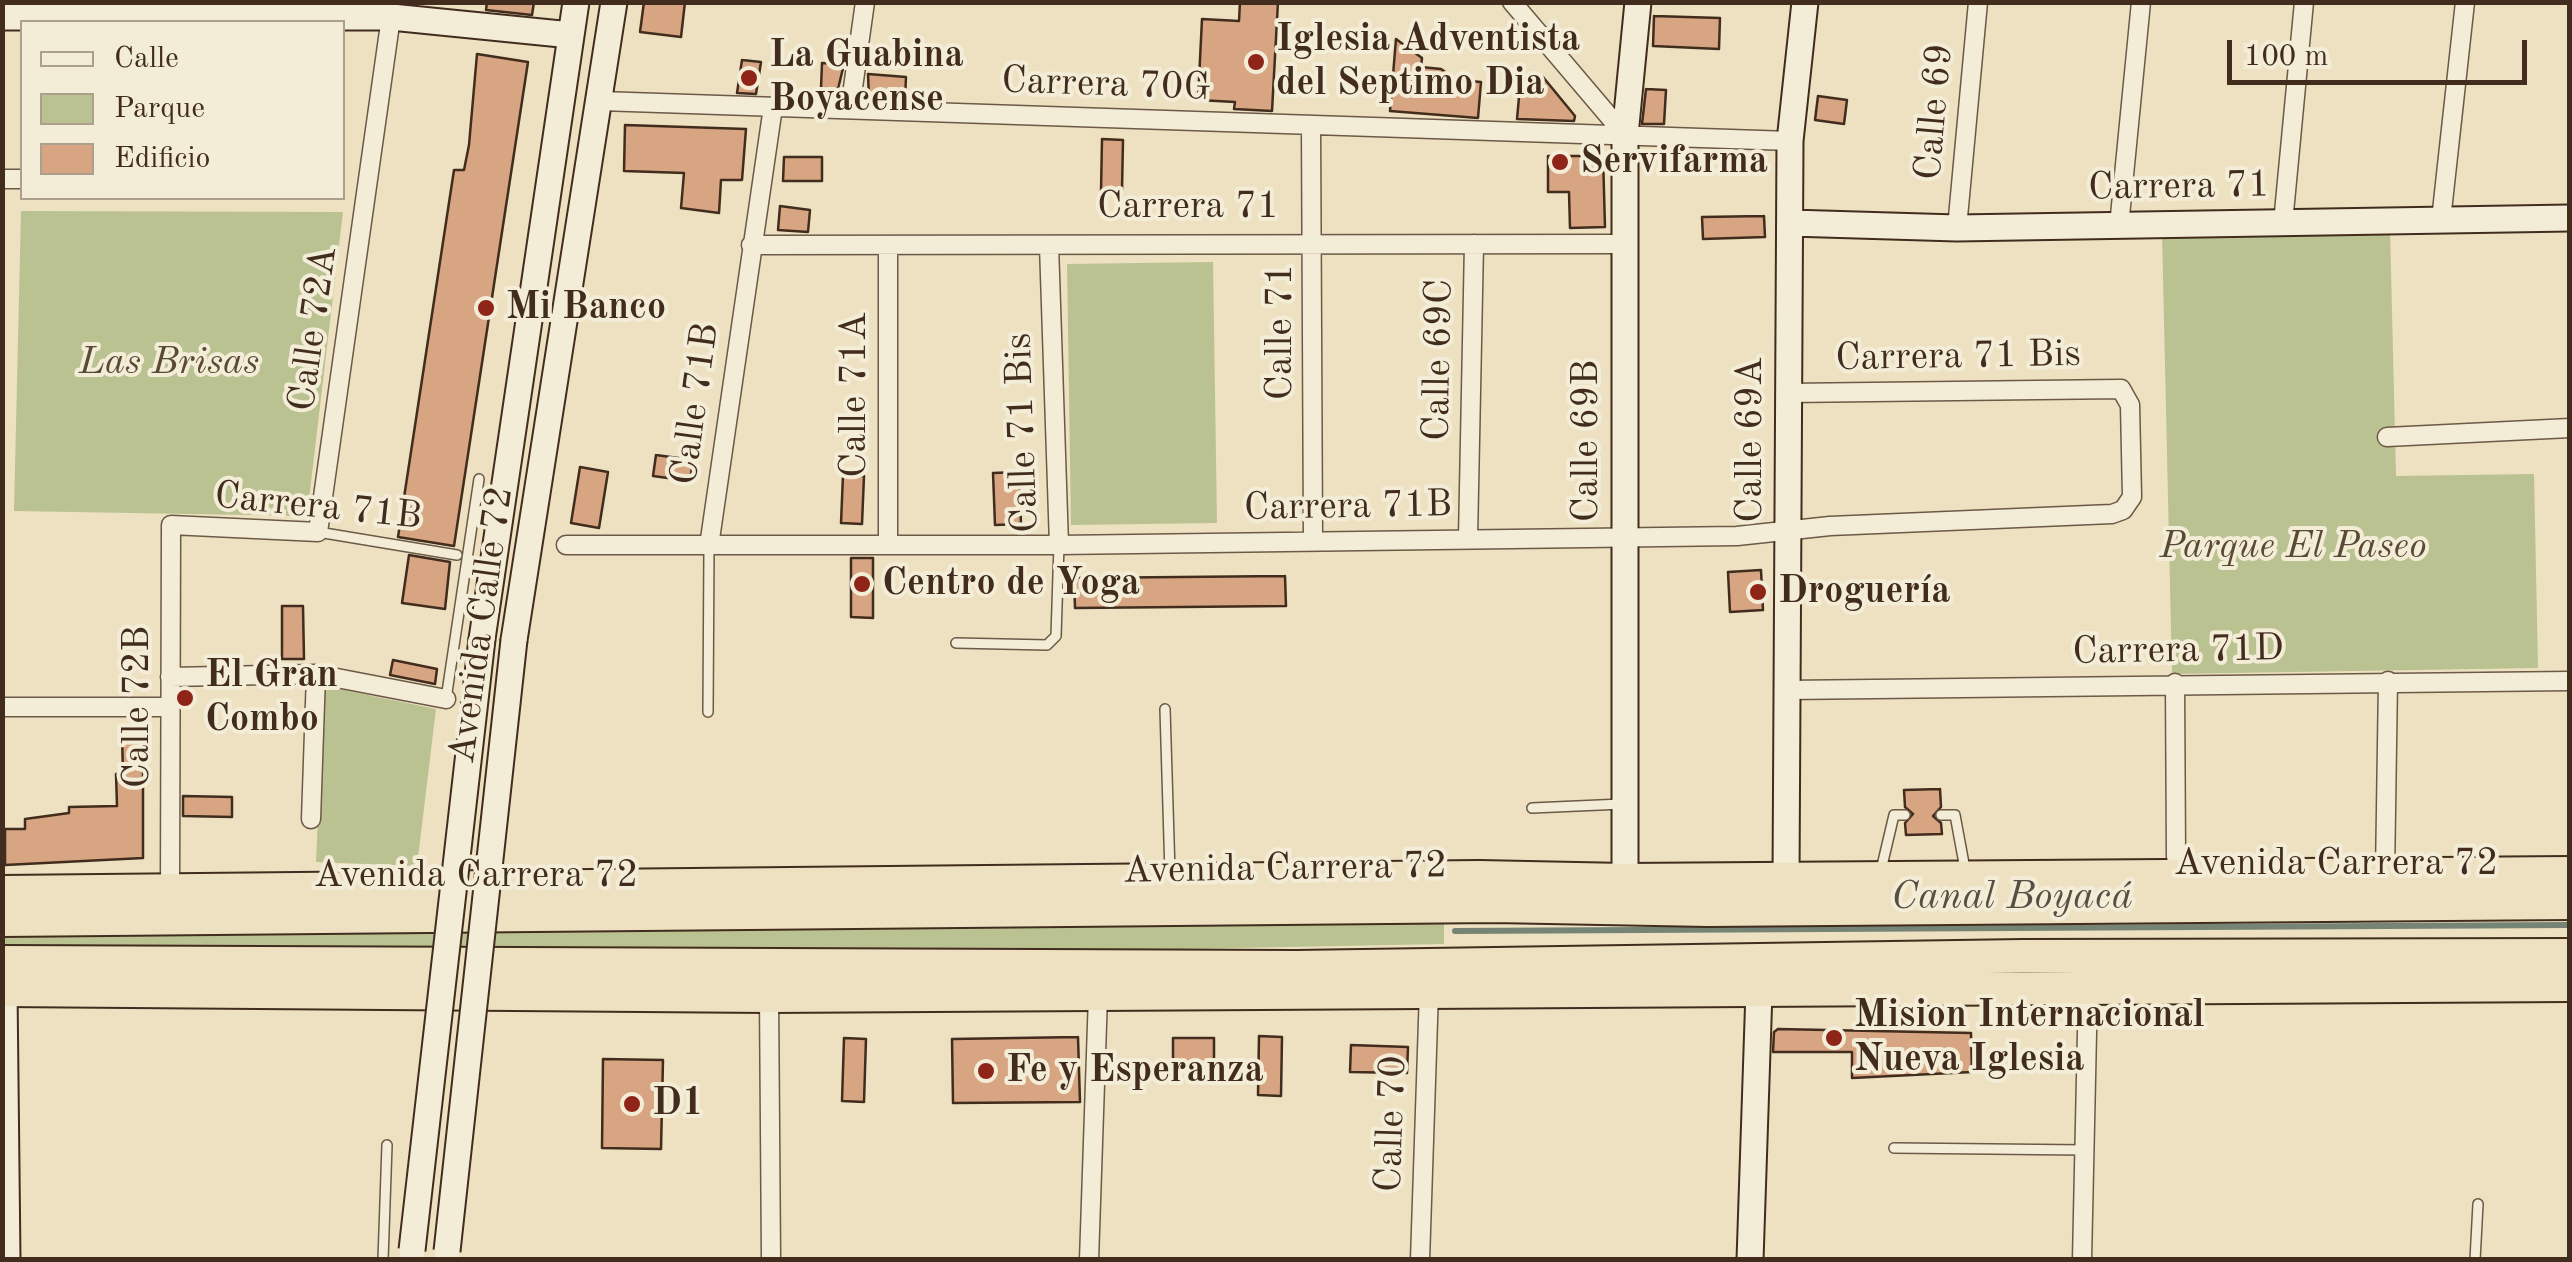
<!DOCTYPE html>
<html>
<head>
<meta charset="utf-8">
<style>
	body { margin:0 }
	#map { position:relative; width:2572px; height:1262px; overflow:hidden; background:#ede1c1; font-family:"Old Standard TT",serif }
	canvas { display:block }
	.frame { position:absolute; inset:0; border:5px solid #412c1d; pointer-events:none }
	.legend { position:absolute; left:20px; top:20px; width:325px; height:180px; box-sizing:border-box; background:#f3ecd7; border:2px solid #ac9f8d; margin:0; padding:12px 18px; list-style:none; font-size:30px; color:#412c1d }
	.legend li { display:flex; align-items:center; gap:20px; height:50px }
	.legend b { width:50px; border:2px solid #ac9f8d }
	.scale { position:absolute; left:2227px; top:40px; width:300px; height:45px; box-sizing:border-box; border:5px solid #412c1d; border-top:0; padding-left:12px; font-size:30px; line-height:35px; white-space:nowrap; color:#412c1d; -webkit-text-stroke:8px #f3ecd7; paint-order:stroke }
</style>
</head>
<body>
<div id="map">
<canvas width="2572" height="1262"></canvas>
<div class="frame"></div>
<ul class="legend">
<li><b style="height:12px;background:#f3ecd7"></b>Calle</li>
<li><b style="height:28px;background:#bbc291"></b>Parque</li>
<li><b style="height:28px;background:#d7a581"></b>Edificio</li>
</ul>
<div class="scale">100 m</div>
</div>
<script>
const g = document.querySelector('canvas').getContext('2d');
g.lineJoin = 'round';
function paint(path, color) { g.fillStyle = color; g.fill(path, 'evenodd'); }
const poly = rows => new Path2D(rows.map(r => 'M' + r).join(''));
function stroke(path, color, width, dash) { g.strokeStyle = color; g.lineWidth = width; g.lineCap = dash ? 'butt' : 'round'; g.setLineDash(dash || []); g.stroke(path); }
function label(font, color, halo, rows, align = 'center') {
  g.font = font + ' "Old Standard TT",serif'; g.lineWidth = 8; g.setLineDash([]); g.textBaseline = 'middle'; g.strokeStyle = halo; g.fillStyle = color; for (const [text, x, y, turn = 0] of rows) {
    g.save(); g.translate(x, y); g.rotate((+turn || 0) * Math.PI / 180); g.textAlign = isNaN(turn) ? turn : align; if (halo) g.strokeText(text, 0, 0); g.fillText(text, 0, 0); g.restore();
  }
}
paint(poly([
	[21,211,343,212,307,516,14,511],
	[2390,229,2396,476,2534,474,2538,668,2172,674,2162,233],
	[1213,262,1217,523,1071,525,1067,264],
	[324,686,436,709,417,866,316,862],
	[1444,918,1444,944,973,953,3,949,2,934]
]), '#bbc291');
stroke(poly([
	[1455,931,2570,925]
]), '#768475', 6);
const building = poly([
	[487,2,534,2,532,15,486,10,487,2],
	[644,2,685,2,681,37,640,32,644,2],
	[1240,2,1278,2,1272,111,1234,109,1235,102,1198,100,1202,19,1239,21,1240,2],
	[1654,16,1720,18,1719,49,1653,46,1654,16],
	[1396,39,1422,58,1421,67,1441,69,1457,80,1481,82,1478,118,1390,111,1396,39],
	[477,54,528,62,454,546,398,537,454,170,464,170,469,145,477,54],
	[742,60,761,62,756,94,737,93,742,60],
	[822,63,844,64,838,89,821,88,822,63],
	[868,74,906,77,905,99,869,98,868,74],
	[1543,77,1575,116,1574,121,1517,119,1519,97,1543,77],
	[1646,89,1666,90,1664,124,1642,124,1646,89],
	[1818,96,1847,100,1844,124,1815,120,1818,96],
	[625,125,746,129,742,180,721,180,719,213,681,208,684,173,624,171,625,125],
	[1102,139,1123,140,1122,191,1101,191,1102,139],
	[1548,156,1603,156,1605,227,1570,228,1569,192,1548,192,1548,156],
	[784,157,822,157,822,181,783,181,784,157],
	[780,206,810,210,808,232,778,230,780,206],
	[1764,216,1765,237,1703,239,1702,217,1764,216],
	[656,455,693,460,690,481,653,476,656,455],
	[580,467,608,472,599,528,571,523,580,467],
	[1019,472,1021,524,995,525,993,473,1019,472],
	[843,475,864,476,862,524,841,523,843,475],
	[409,555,450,562,445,609,402,603,409,555],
	[851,558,873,558,873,618,851,617,851,558],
	[1761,570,1763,610,1730,612,1728,572,1761,570],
	[1285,576,1286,606,1075,608,1074,578,1285,576],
	[282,606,303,606,304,659,282,659,282,606],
	[393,660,437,669,435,684,390,675,393,660],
	[122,736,143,736,143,858,5,865,5,829,25,829,25,819,69,813,69,807,117,806,116,774,123,773,122,736],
	[1940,789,1941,807,1933,816,1941,823,1942,834,1906,835,1905,823,1913,814,1905,807,1904,790,1940,789],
	[183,796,232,797,232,817,183,816,183,796],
	[1778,1029,1971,1033,1972,1072,1852,1078,1852,1052,1773,1052,1774,1032,1778,1029],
	[1259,1036,1282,1037,1281,1096,1258,1095,1259,1036],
	[1078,1037,1080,1102,953,1103,952,1039,1078,1037],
	[844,1038,866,1039,864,1102,842,1101,844,1038],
	[1173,1038,1214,1038,1214,1066,1173,1065,1173,1038],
	[1351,1045,1408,1047,1407,1073,1350,1072,1351,1045],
	[603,1059,663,1060,661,1149,602,1148,603,1059]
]);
paint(building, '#d7a581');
stroke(building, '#412c1d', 2.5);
const lane = poly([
	[318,532,457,555],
	[956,643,1047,645,1056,636,1059,545],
	[446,699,479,479],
	[1165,709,1170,873],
	[708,712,709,546],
	[1532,808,1622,804],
	[1941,815,1955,815,1965,869],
	[1881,870,1894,815,1905,815],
	[1894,1148,2085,1150],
	[383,1260,387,1145],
	[2475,1260,2478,1204]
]);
const street = poly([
	[1512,2,1625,135],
	[600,101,1790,141],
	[850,109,865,2],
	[1311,125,1313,539],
	[2,179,22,179],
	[2441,220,2465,2],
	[2283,223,2304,2],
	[2119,226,2141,2],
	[1957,228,1978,2],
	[751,245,1625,244],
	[888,245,888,545],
	[1049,245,1059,545],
	[2387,437,2570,428],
	[1468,538,1474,244],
	[566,545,1059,545,1737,536,1830,526,2112,514,2123,510,2132,497,2130,405,2121,389,1789,393],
	[709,546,773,107],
	[170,677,316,674,446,699],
	[2175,683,2176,857],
	[1787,690,2570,681],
	[2,707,170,707],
	[311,819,316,674],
	[2385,874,2388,681],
	[170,890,171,525,318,532,391,17],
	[769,996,771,1260],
	[1089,1260,1098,995],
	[1420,1260,1429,991],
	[2082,1260,2088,987]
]);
const secondary = poly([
	[2,17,391,17,571,35],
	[1790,223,1957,228,2570,218],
	[482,639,576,2],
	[514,640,614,2],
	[1786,879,1790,141,1805,2],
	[1625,880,1625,135,1638,2],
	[4,990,7,1260],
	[1750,1260,1759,991]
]);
const highway = poly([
	[2,892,1479,877,1625,880,2570,873],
	[2,920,1495,906,1708,910,2570,903],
	[2,962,1296,967,2023,956,2570,955],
	[2,990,769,996,2570,985]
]);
stroke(lane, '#6c5946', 12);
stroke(street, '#6c5946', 21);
stroke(secondary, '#412c1d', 29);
stroke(highway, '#412c1d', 36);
stroke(lane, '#f3ecd7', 9);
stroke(street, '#f3ecd7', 18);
stroke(secondary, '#f3ecd7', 25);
stroke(highway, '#ede1c1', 32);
const secondaryBridge = poly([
	[412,1250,482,639],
	[447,1251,514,640]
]);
stroke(secondaryBridge, '#412c1d', 29, []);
stroke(secondaryBridge, '#f3ecd7', 25);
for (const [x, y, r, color] of [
	[1256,62,10,"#8f2418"],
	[749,78,10,"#8f2418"],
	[1560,162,10,"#8f2418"],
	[486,308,10,"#8f2418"],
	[862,584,10,"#8f2418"],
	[1758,592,10,"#8f2418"],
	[185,698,10,"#8f2418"],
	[1834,1038,10,"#8f2418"],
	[986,1071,10,"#8f2418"],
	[632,1104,10,"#8f2418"]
]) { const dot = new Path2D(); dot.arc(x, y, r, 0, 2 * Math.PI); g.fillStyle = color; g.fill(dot); stroke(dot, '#f3ecd7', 4); }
label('bold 38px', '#412c1d', '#f3ecd7', [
	["Iglesia Adventista",1276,40],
	["del Septimo Dia",1276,84],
	["La Guabina",769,56],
	["Boyacense",769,100],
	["Servifarma",1580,162],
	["Mi Banco",506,308],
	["Centro de Yoga",882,584],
	["Droguería",1778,592],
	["El Gran",205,676],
	["Combo",205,720],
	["Mision Internacional",1854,1016],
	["Nueva Iglesia",1854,1060],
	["Fe y Esperanza",1006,1071],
	["D1",652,1104]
], 'left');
label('38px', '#412c1d', '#f3ecd7', [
	["Carrera 70G",1106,85,2],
	["Calle 69",1935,112,-85],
	["Carrera 71",2179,187,-1],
	["Carrera 71",1188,207],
	["Calle 72A",314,329,-82],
	["Calle 71",1281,332,-90],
	["Carrera 71 Bis",1958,357,-1],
	["Calle 69C",1439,360,-89],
	["Calle 71A",855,395,-90],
	["Calle 71B",696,404,-82],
	["Calle 71 Bis",1023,433,-92],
	["Calle 69A",1751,440,-90],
	["Calle 69B",1587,441,-90],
	["Carrera 71B",318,507,6],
	["Carrera 71B",1348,507,-1],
	["Avenida Calle 72",482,625,-82],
	["Carrera 71D",2178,651,-1],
	["Calle 72B",138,707,-90],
	["Avenida Carrera 72",2336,864],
	["Avenida Carrera 72",1285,869,-1],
	["Avenida Carrera 72",476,876],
	["Calle 70",1392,1124,-88]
]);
label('italic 38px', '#594a34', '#f3ecd7', [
	["Las Brisas",169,363],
	["Parque El Paseo",2293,547]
]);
label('italic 40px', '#575042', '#f3ecd7', [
	["Canal Boyacá",2012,898]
]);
</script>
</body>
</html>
